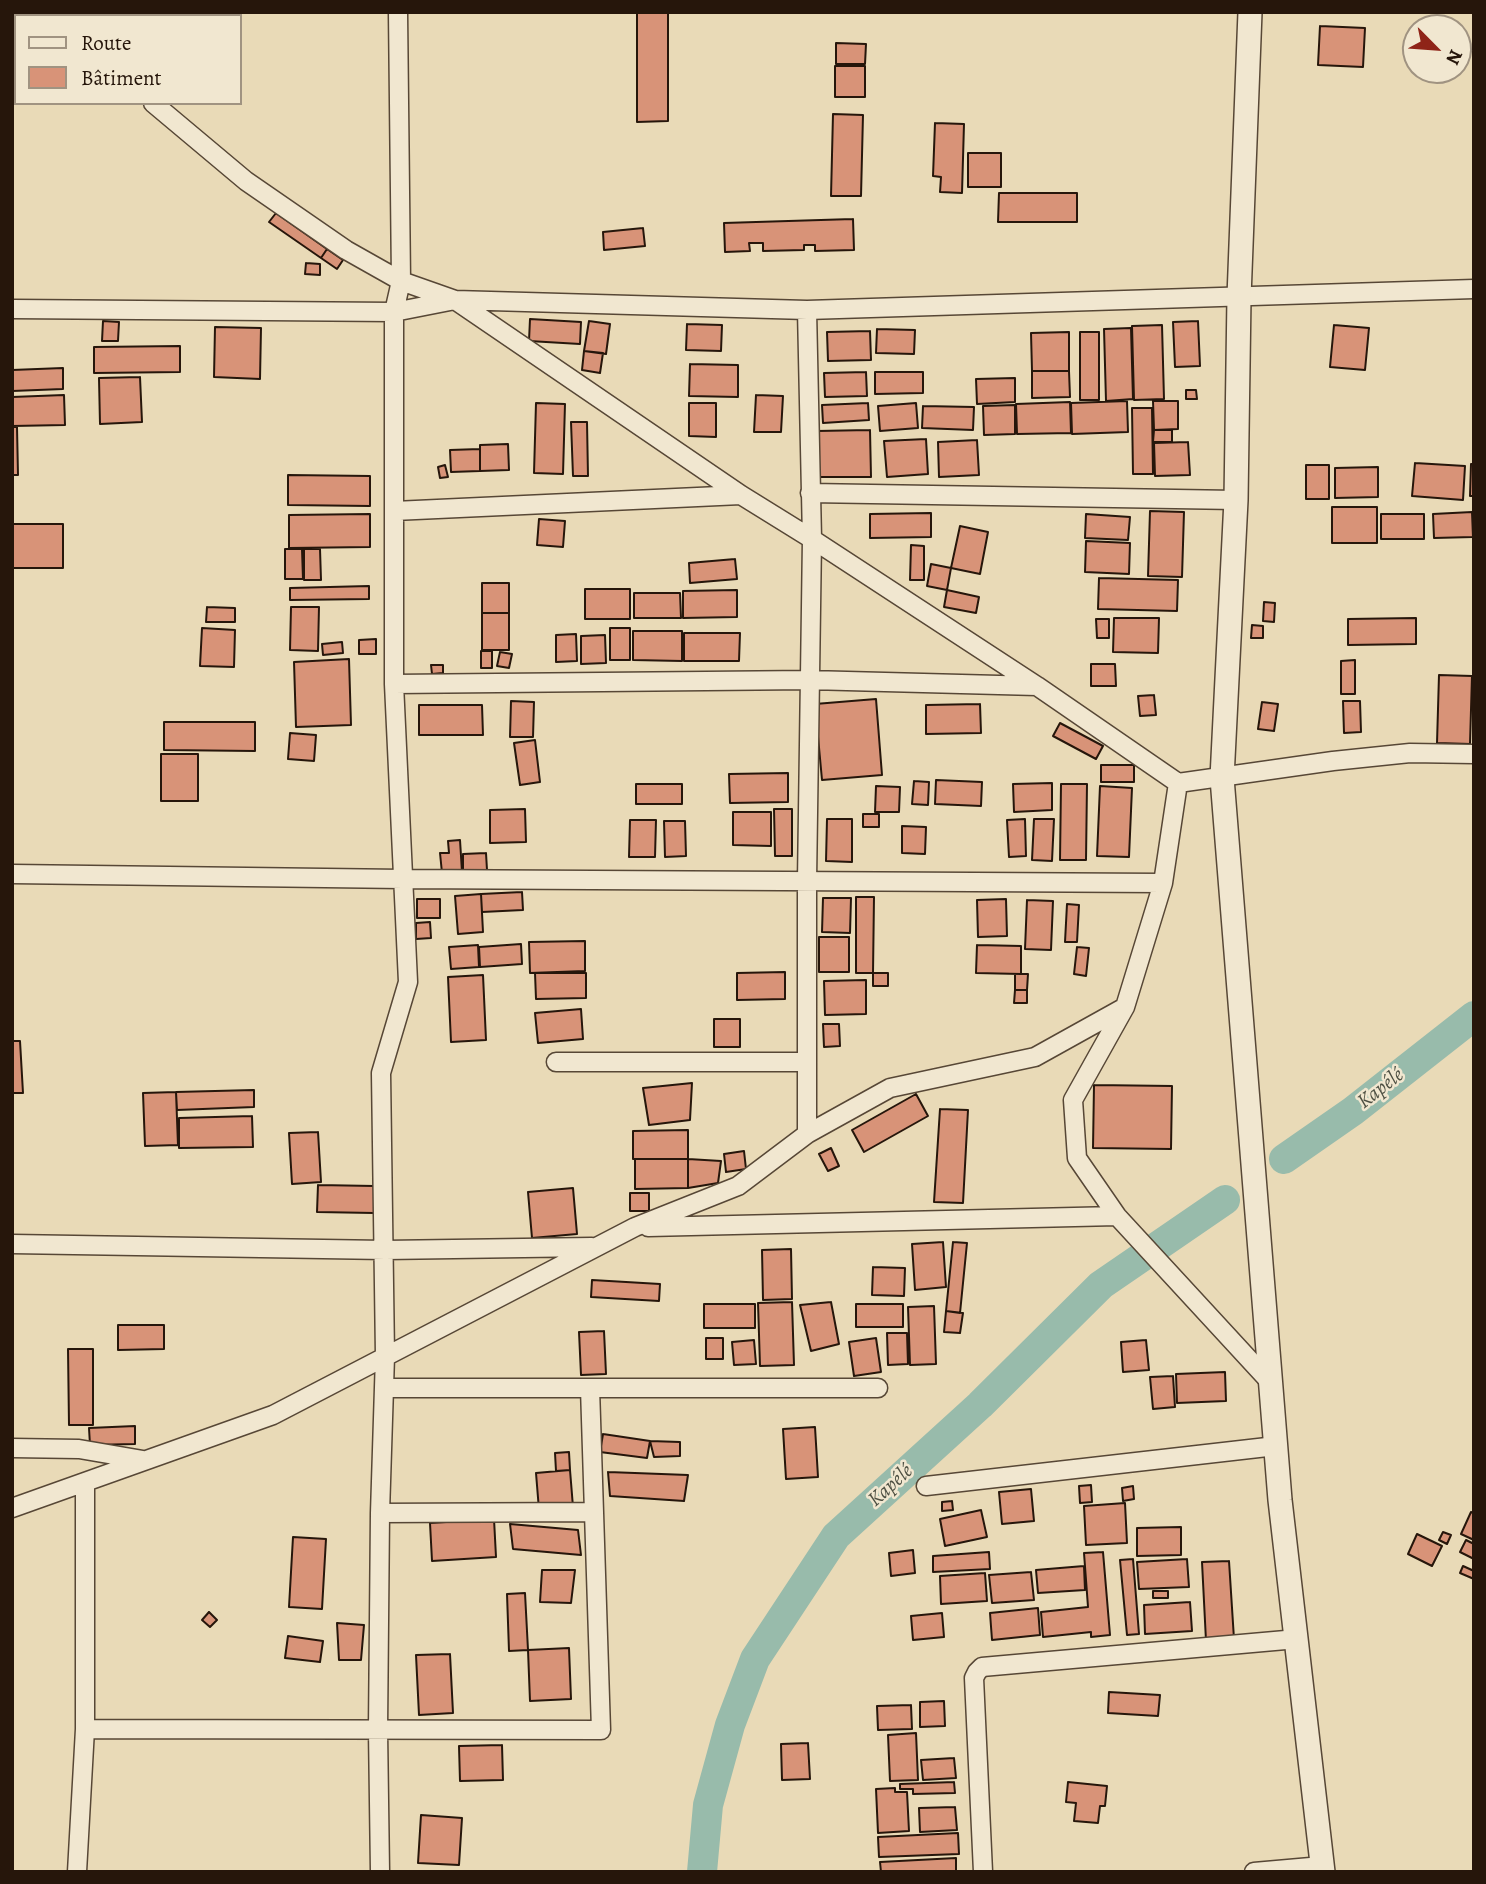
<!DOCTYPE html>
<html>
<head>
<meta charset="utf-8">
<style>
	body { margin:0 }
	#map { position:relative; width:1486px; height:1884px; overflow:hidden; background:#e9dab7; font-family:Alegreya,serif }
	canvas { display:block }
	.frame { position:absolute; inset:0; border:14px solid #26160b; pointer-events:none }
	.legend { position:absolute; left:14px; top:14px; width:228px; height:91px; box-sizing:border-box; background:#f1e7d0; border:2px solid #a09381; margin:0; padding:9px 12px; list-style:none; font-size:21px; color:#26160b }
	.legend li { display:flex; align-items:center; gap:14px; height:35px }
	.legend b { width:35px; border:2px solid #a09381 }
	.north { position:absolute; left:1402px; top:14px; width:70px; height:70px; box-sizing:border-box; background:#f1e7d0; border:2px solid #a09381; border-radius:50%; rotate:115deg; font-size:19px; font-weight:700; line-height:28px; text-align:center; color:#26160b }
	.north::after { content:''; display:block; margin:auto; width:24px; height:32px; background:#8f2418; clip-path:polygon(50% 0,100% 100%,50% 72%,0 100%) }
</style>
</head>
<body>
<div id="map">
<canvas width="1486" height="1884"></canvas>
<div class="frame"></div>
<ul class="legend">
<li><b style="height:9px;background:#f1e7d0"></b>Route</li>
<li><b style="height:19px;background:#d89378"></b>Bâtiment</li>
</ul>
<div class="north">N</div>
</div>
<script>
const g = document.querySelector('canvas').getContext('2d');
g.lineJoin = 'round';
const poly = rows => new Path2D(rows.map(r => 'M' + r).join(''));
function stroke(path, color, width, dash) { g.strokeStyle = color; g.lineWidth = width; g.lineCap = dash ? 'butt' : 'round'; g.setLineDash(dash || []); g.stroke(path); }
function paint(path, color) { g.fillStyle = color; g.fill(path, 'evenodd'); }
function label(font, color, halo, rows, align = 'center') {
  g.font = font + ' Alegreya,serif'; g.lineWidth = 5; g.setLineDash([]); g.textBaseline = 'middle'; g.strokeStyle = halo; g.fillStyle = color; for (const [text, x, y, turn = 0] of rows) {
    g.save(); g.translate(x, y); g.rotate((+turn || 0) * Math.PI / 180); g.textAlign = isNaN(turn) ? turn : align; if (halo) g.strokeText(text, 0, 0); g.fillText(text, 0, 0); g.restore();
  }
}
stroke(poly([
	[1284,1159,1353,1111,1474,1016],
	[702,1872,708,1805,730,1725,755,1659,836,1536,980,1405,1101,1285,1225,1200]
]), '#98bbab', 30);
const building = poly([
	[137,12,176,12,176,16,138,16,137,12],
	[637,12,668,12,668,121,637,122,637,12],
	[1320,26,1365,28,1363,67,1318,65,1320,26],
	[836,43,866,44,865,64,836,64,836,43],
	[835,66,865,66,865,97,835,97,835,66],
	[833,114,863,115,861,196,831,196,833,114],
	[935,123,964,124,962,193,940,192,941,177,933,176,935,123],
	[968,153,1001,153,1001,187,968,187,968,153],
	[999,193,1077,193,1077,222,998,222,999,193],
	[276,213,327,249,321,258,269,222,276,213],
	[853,219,854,250,815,251,815,245,804,245,804,250,763,251,763,243,749,243,750,251,725,252,724,223,853,219],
	[643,228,645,246,604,250,603,232,643,228],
	[327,249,343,260,337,269,321,258,327,249],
	[306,263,320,264,320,275,305,274,306,263],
	[530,319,581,322,580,344,529,341,530,319],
	[103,321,119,322,118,341,102,341,103,321],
	[589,321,610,324,606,354,584,351,589,321],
	[1198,321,1200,366,1175,367,1173,322,1198,321],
	[687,324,722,325,721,351,686,350,687,324],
	[1162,325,1164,399,1134,400,1132,326,1162,325],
	[1334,325,1369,328,1365,370,1330,367,1334,325],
	[215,327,261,328,260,379,214,377,215,327],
	[1131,328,1133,399,1106,401,1104,329,1131,328],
	[877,329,915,330,914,354,876,353,877,329],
	[870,331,871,360,828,361,827,332,870,331],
	[1069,332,1069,371,1032,371,1031,333,1069,332],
	[1080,332,1099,332,1099,400,1080,400,1080,332],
	[180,346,180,372,94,373,94,347,180,346],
	[584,351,603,353,600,373,582,370,584,351],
	[690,364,738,365,738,397,689,396,690,364],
	[63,368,63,389,12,391,12,370,63,368],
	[1032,371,1069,371,1070,397,1032,398,1032,371],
	[866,372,867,396,825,397,824,373,866,372],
	[875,372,923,372,923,393,875,394,875,372],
	[140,377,142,422,100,424,99,378,140,377],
	[1015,378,1015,402,977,404,976,379,1015,378],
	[1186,390,1196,390,1197,399,1186,399,1186,390],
	[64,395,65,425,12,426,12,397,64,395],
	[756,395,783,396,781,432,754,432,756,395],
	[1127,401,1128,432,1072,434,1071,403,1127,401],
	[1153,401,1178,401,1178,429,1154,430,1153,401],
	[1070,402,1071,433,1017,434,1016,404,1070,402],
	[536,403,565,404,563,474,534,473,536,403],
	[689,403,716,403,716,437,689,436,689,403],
	[868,403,869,420,823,423,822,405,868,403],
	[916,403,918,428,880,431,878,406,916,403],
	[1015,405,1015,434,984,435,983,406,1015,405],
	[923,406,974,407,973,430,922,428,923,406],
	[1132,408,1152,408,1153,474,1133,474,1132,408],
	[571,422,587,422,588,476,573,476,571,422],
	[12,427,17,427,18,475,12,475,12,427],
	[870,430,871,477,818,477,817,431,870,430],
	[1154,430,1172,430,1172,442,1153,442,1154,430],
	[926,439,928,474,887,477,884,441,926,439],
	[977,440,979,475,939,477,938,442,977,440],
	[1188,442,1190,475,1155,476,1154,443,1188,442],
	[508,444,509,470,480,471,480,445,508,444],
	[480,449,480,471,451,472,450,450,480,449],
	[1415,463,1465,466,1463,500,1412,496,1415,463],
	[1471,464,1474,464,1474,496,1470,496,1471,464],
	[445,465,448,477,440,478,438,467,445,465],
	[1306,465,1329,465,1329,499,1306,499,1306,465],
	[1378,467,1378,497,1335,498,1335,468,1378,467],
	[288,475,370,476,370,506,288,505,288,475],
	[1332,507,1377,507,1377,543,1332,543,1332,507],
	[1150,511,1184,512,1182,577,1148,576,1150,511],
	[1472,512,1473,537,1434,538,1433,514,1472,512],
	[931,513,931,537,870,538,870,514,931,513],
	[370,514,370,547,289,548,289,515,370,514],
	[1086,514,1130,517,1128,540,1085,538,1086,514],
	[1381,514,1424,514,1424,539,1381,539,1381,514],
	[539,519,565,521,563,547,537,545,539,519],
	[12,524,63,524,63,568,12,568,12,524],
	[960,526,988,532,980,574,951,568,960,526],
	[1086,541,1130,543,1129,574,1085,572,1086,541],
	[911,545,924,546,924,580,910,580,911,545],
	[285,549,302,549,303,579,285,579,285,549],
	[304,549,320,549,321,580,304,580,304,549],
	[735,559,737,579,690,583,689,563,735,559],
	[931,564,951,568,947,590,927,586,931,564],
	[1099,578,1178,580,1177,611,1098,609,1099,578],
	[482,583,509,583,509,613,482,613,482,583],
	[369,586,369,599,290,600,290,588,369,586],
	[585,589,630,589,630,619,585,619,585,589],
	[737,590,737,617,683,618,683,591,737,590],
	[947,590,979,597,976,613,944,607,947,590],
	[634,593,680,593,681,618,634,618,634,593],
	[1264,602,1275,603,1274,622,1263,621,1264,602],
	[207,607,235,608,235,622,206,622,207,607],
	[291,607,319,607,318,651,290,650,291,607],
	[482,613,509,613,509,650,482,650,482,613],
	[1114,618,1159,618,1158,653,1113,652,1114,618],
	[1416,618,1416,644,1348,645,1348,619,1416,618],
	[1096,619,1109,619,1109,638,1097,638,1096,619],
	[1252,625,1263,626,1263,638,1251,638,1252,625],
	[202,628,235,630,234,667,200,666,202,628],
	[610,628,630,628,630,660,610,660,610,628],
	[633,631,682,631,682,661,633,660,633,631],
	[684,633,740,633,739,661,684,661,684,633],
	[576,634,577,661,556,662,556,635,576,634],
	[605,635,606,663,581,664,581,636,605,635],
	[376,639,376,654,359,654,359,640,376,639],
	[342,642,343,653,323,655,322,644,342,642],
	[481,651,492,651,492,668,481,668,481,651],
	[500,652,512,654,509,668,497,666,500,652],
	[349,659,351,725,296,727,294,662,349,659],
	[1355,660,1355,694,1341,694,1341,661,1355,660],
	[1091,664,1115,664,1116,686,1091,686,1091,664],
	[431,665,443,665,443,673,432,674,431,665],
	[1439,675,1472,676,1470,744,1437,743,1439,675],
	[1154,695,1156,715,1140,716,1138,696,1154,695],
	[876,699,882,775,822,780,815,704,876,699],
	[511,701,534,702,533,737,510,737,511,701],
	[1343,701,1360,701,1361,732,1344,733,1343,701],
	[1262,702,1278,704,1274,731,1258,729,1262,702],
	[980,704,981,733,926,734,926,705,980,704],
	[419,705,482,705,483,735,419,735,419,705],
	[164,722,255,722,255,751,164,750,164,722],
	[1060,723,1103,746,1096,759,1053,736,1060,723],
	[290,733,316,735,314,761,288,759,290,733],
	[535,740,540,782,520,785,514,743,535,740],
	[161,754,198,754,198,801,161,801,161,754],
	[1101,765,1134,765,1134,782,1101,782,1101,765],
	[788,773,788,802,730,803,729,774,788,773],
	[936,780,982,782,981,806,935,804,936,780],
	[914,781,929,782,928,805,912,804,914,781],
	[1052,783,1052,810,1014,812,1013,784,1052,783],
	[636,784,682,784,682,804,636,804,636,784],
	[1061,784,1087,784,1086,860,1060,860,1061,784],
	[876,786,900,787,899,812,875,812,876,786],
	[1100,786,1132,788,1129,857,1097,856,1100,786],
	[525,809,526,842,490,843,490,810,525,809],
	[774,809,792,809,792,856,775,856,774,809],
	[733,812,771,812,771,846,733,845,733,812],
	[863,814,879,814,879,827,863,827,863,814],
	[827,819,852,819,852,862,826,861,827,819],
	[1025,819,1026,856,1009,857,1007,820,1025,819],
	[1034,819,1054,819,1052,861,1032,860,1034,819],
	[630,820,656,820,655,857,629,857,630,820],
	[664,821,685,821,686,856,665,857,664,821],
	[902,826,926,827,925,854,902,853,902,826],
	[460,840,462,872,442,873,440,853,449,853,448,841,460,840],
	[486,853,487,870,463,871,463,854,486,853],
	[522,892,523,910,482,912,481,894,522,892],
	[481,894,483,932,458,934,455,896,481,894],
	[856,897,874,897,873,973,856,973,856,897],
	[823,898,851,898,850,933,822,932,823,898],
	[417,899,440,899,440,918,417,918,417,899],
	[1006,899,1007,936,978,937,977,900,1006,899],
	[1027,900,1053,901,1051,950,1025,949,1027,900],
	[1067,904,1079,905,1077,942,1065,942,1067,904],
	[430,922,431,938,416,939,416,923,430,922],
	[819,937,849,937,849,972,819,972,819,937],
	[585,941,585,971,530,973,529,942,585,941],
	[521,944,522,964,480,967,479,947,521,944],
	[478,945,479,967,451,969,449,947,478,945],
	[977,945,1021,946,1021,974,976,973,977,945],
	[1077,947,1089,948,1086,976,1074,974,1077,947],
	[785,972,785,999,737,1000,737,973,785,972],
	[535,973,586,973,586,998,536,999,535,973],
	[873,973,888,973,888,986,873,986,873,973],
	[1015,974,1028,974,1027,990,1015,990,1015,974],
	[483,975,486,1040,451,1042,448,977,483,975],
	[866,980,866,1014,825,1015,824,981,866,980],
	[1015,990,1027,990,1027,1003,1014,1003,1015,990],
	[581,1009,583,1039,538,1043,535,1013,581,1009],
	[714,1019,740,1019,740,1047,714,1047,714,1019],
	[823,1024,839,1024,840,1046,824,1047,823,1024],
	[12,1041,20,1041,23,1093,12,1093,12,1041],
	[692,1083,690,1120,649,1125,643,1088,692,1083],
	[1094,1085,1172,1086,1171,1149,1093,1148,1094,1085],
	[254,1090,254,1107,177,1110,176,1092,254,1090],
	[176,1092,178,1145,145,1146,143,1093,176,1092],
	[916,1094,928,1116,864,1152,852,1130,916,1094],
	[940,1109,968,1110,963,1203,934,1202,940,1109],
	[252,1116,253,1147,179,1148,179,1118,252,1116],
	[688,1130,688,1159,633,1159,633,1131,688,1130],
	[318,1132,321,1182,292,1184,289,1133,318,1132],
	[831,1148,839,1166,828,1171,819,1154,831,1148],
	[744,1151,746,1169,726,1172,724,1154,744,1151],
	[635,1159,688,1159,688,1188,635,1189,635,1159],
	[688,1159,721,1161,718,1183,688,1188,688,1159],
	[318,1185,374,1186,374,1213,317,1212,318,1185],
	[573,1188,577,1234,532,1238,528,1192,573,1188],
	[630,1193,649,1193,649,1211,630,1211,630,1193],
	[943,1242,946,1287,915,1290,912,1244,943,1242],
	[953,1242,967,1243,960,1313,946,1311,953,1242],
	[791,1249,792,1299,763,1300,762,1250,791,1249],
	[873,1267,905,1268,904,1296,872,1295,873,1267],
	[592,1280,660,1284,659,1301,591,1297,592,1280],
	[792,1302,794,1365,760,1366,758,1303,792,1302],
	[831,1302,839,1344,811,1351,800,1305,831,1302],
	[704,1304,755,1304,755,1328,704,1328,704,1304],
	[856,1304,903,1304,903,1327,856,1327,856,1304],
	[934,1306,936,1364,910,1365,908,1307,934,1306],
	[946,1311,963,1313,960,1333,944,1332,946,1311],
	[118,1325,164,1325,164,1349,118,1350,118,1325],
	[604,1331,606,1374,581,1375,579,1332,604,1331],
	[887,1333,907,1333,908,1364,888,1365,887,1333],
	[706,1338,723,1338,723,1359,706,1359,706,1338],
	[876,1338,881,1372,854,1376,849,1342,876,1338],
	[754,1340,756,1364,734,1365,732,1342,754,1340],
	[1146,1340,1149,1370,1123,1372,1121,1342,1146,1340],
	[68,1349,93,1349,93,1425,69,1425,68,1349],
	[1225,1372,1226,1401,1177,1403,1176,1374,1225,1372],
	[1173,1376,1175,1407,1153,1409,1150,1377,1173,1376],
	[135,1426,135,1444,90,1445,89,1428,135,1426],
	[815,1427,818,1477,786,1479,783,1429,815,1427],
	[603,1434,650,1441,647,1458,600,1452,603,1434],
	[650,1441,680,1442,680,1456,654,1457,650,1441],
	[569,1452,570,1470,556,1471,555,1453,569,1452],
	[570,1470,573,1507,539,1510,536,1473,570,1470],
	[608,1472,688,1475,684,1501,610,1496,608,1472],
	[1091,1485,1092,1502,1080,1503,1079,1486,1091,1485],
	[1133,1486,1134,1499,1123,1501,1122,1488,1133,1486],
	[1031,1489,1034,1521,1002,1524,999,1492,1031,1489],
	[952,1501,953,1510,942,1511,942,1502,952,1501],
	[1125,1503,1127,1543,1086,1545,1084,1506,1125,1503],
	[981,1510,987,1537,945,1546,940,1519,981,1510],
	[1471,1512,1474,1513,1474,1540,1461,1534,1471,1512],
	[494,1519,496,1557,432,1561,430,1523,494,1519],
	[510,1524,578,1530,581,1555,513,1549,510,1524],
	[1181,1527,1181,1555,1137,1556,1137,1528,1181,1527],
	[1443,1532,1451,1535,1447,1544,1439,1540,1443,1532],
	[1417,1534,1442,1546,1432,1566,1408,1554,1417,1534],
	[293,1537,326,1539,322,1609,289,1607,293,1537],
	[1466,1540,1474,1544,1474,1559,1460,1552,1466,1540],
	[913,1550,915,1573,891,1576,889,1553,913,1550],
	[989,1552,990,1569,933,1572,933,1556,989,1552],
	[1103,1552,1110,1635,1091,1637,1091,1632,1043,1637,1041,1612,1088,1607,1084,1553,1103,1552],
	[1133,1559,1139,1634,1127,1635,1120,1560,1133,1559],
	[1187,1559,1189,1587,1139,1589,1137,1562,1187,1559],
	[1229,1561,1234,1639,1206,1641,1202,1562,1229,1561],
	[1084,1566,1085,1590,1038,1593,1036,1570,1084,1566],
	[1463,1566,1474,1571,1474,1579,1460,1573,1463,1566],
	[542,1570,575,1570,571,1603,540,1602,542,1570],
	[1031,1572,1034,1600,992,1603,989,1575,1031,1572],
	[985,1573,987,1601,941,1604,940,1576,985,1573],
	[1153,1591,1168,1591,1168,1598,1153,1598,1153,1591],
	[525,1593,528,1650,509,1651,507,1594,525,1593],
	[1190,1602,1192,1631,1145,1634,1144,1605,1190,1602],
	[1038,1608,1040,1635,992,1640,990,1613,1038,1608],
	[209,1612,217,1620,210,1627,202,1620,209,1612],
	[942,1613,944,1637,913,1640,911,1616,942,1613],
	[337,1623,364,1625,361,1660,339,1660,337,1623],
	[288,1636,323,1641,320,1662,285,1658,288,1636],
	[569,1648,571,1699,530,1701,528,1650,569,1648],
	[450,1654,453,1713,419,1715,416,1655,450,1654],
	[1109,1692,1160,1695,1158,1716,1108,1713,1109,1692],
	[944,1701,945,1726,920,1727,920,1702,944,1701],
	[911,1705,912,1729,878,1730,877,1706,911,1705],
	[916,1733,918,1780,890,1781,888,1735,916,1733],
	[808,1743,810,1779,782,1780,781,1744,808,1743],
	[502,1745,503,1780,460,1781,459,1746,502,1745],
	[954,1758,956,1778,923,1780,921,1760,954,1758],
	[954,1782,955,1793,913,1794,913,1789,900,1789,900,1784,954,1782],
	[1068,1782,1107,1786,1105,1806,1100,1806,1098,1823,1074,1821,1076,1803,1066,1802,1068,1782],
	[895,1788,895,1792,907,1792,909,1831,878,1833,876,1789,895,1788],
	[955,1807,957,1830,920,1832,919,1808,955,1807],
	[421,1815,462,1818,459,1865,418,1863,421,1815],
	[958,1833,959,1854,879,1857,878,1837,958,1833],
	[956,1858,956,1872,881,1872,880,1862,956,1858]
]);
paint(building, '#d89378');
stroke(building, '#26160b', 2);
const minor = poly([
	[59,12,63,16],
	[153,103,246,181,346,250,401,281,455,300,741,495,812,539,1037,686,1178,783,1333,761,1410,753,1474,754],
	[12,309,394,312,455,300,807,310,1474,289],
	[807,310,812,539,807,881,807,1134],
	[810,493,1236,500],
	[394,511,741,495],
	[394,684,809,680,1037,686],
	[1178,783,1163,883,1125,1007,1073,1100,1077,1158,1117,1216,1270,1382],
	[12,874,403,879,1163,883],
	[556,1062,807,1062],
	[648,1227,1117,1216],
	[12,1244,385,1250,592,1247],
	[384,1388,878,1388],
	[12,1448,79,1449,143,1460],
	[926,1486,1276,1446],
	[12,1508,273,1415,635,1227,738,1186,807,1134,890,1088,1035,1057,1125,1007],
	[380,1513,593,1512],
	[85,1729,601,1730,590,1388],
	[77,1872,85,1729,85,1483],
	[380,1872,378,1730,380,1513,385,1356,381,1073,408,982,394,684,394,312,401,281,398,12],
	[983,1872,974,1678,977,1672,982,1667,1297,1639],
	[1254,1872,1322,1866]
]);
const tertiary = poly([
	[1250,12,1239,297,1236,500,1222,778,1280,1500,1323,1872]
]);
stroke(minor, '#574736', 21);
stroke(tertiary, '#574736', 26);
stroke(minor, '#f1e7d0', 18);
stroke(tertiary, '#f1e7d0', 23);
label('italic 21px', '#4e5043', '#f1e7d0', [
	["Kapélé",1381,1089,-38],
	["Kapélé",891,1486,-42]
]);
</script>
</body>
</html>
